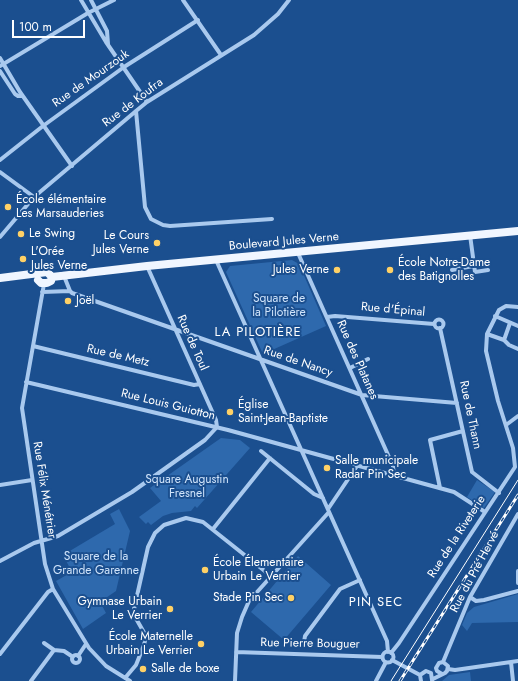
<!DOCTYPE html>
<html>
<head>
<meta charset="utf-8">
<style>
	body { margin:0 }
	#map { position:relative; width:518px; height:681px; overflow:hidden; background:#1b4f8f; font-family:Jost,sans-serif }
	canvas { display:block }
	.scale { position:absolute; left:12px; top:20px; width:73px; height:18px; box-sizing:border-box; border:2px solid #fff; border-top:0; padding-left:5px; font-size:12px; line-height:14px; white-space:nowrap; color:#fff; -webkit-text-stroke:3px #1b4f8f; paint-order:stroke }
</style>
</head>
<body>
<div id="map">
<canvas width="518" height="681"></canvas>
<div class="scale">100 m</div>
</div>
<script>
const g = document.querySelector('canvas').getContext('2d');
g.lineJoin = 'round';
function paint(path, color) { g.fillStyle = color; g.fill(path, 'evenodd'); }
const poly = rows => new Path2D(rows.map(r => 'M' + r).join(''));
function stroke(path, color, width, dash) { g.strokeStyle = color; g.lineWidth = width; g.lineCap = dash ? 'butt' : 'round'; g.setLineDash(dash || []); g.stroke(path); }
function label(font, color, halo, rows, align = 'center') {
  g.font = font + ' Jost,sans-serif'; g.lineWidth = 4; g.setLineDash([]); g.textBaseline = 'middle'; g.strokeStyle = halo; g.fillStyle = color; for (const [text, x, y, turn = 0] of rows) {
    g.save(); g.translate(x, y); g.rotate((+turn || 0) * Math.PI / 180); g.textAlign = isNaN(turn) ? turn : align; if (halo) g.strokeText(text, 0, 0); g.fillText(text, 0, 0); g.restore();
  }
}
paint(poly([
	[292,260,299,264,326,326,263,354,226,272,230,266],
	[221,438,240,440,250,448,197,508,195,506,191,511,172,513,163,516,151,525,148,522,146,524,139,517,161,501,150,488],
	[477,480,495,492,484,508,467,497],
	[119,509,130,531,116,591,100,602,106,613,83,629,56,581,72,572,63,555,115,524,110,514],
	[298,556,331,585,284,640,251,612],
	[518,594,518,622,472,623,467,631,462,625,467,613,474,607],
	[470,672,471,681,442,681,449,675]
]), '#2e69ad');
stroke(poly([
	[81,0,106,42,147,102],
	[91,0,107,31,108,44],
	[183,0,221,55],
	[0,58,20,92,72,166],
	[0,66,88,13,114,0],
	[0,71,15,94,18,96,22,96],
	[136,111,145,207,151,219,163,225,170,226,272,219],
	[0,160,43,126,124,67,198,20],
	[0,172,34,197],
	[470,235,475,272,488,270],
	[0,237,34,197,136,111,147,102,254,35,278,14,289,0],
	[298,253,393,466,394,476],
	[216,260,387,641,388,652],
	[147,266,216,420,217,427],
	[452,270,473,266],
	[64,276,70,291],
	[44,284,22,408,45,564,53,589,89,648,106,666,130,681],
	[42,292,70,291,72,293,362,395,457,403],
	[495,316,518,326],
	[327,317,335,316,434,324],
	'434.5 324a4.5 4.5 0 1 1 9 0a4.5 4.5 0 1 1-9 0Z',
	[440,328,472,472,499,493],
	[487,334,504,340,509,345,518,349],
	[504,340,510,323],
	[33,346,194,385,200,384],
	[350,368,368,359],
	[26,382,228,430,454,492,485,512],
	[506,425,518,416],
	[261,451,314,494,323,498],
	[0,485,32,480],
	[440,488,430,440,463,431],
	[328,509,357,466],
	[213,529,270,458],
	[0,561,34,543,58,536,132,492,205,440,217,427],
	[518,571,518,583],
	[470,597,476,601,484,600,518,591],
	[304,642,305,636,340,589,360,580],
	[44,643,54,650],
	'382.5 657a5.5 5.5 0 1 1 11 0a5.5 5.5 0 1 1-11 0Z',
	[236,652,382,657],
	[391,653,399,643,515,467,513,448,498,401,486,351,487,334,499,310,506,306,518,307],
	[0,654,48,592,53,589],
	'72 659a4 4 0 1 1 8 0a4 4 0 1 1-8 0Z',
	[78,656,86,644],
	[392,660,420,675],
	[443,662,470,597,518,514],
	[511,662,513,681],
	[448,669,455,670,518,661],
	[125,678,136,665,144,645,146,636,134,615,134,609,148,547,155,533,164,525,186,518,203,522,271,576],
	[433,679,445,673,447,671,448,666,443,662,439,663,436,668,437,671,442,674],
	[31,681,54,650,64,651,73,657],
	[235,681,237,633,242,617,249,601,329,512],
	[376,681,386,662],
	[421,681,420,675,426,671,431,673,432,680]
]), '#a9c9ee', 4);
stroke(poly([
	[52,277,147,266,518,231],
	[0,278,47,272,52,277],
	[38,280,41,283,47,283,51,281,52,277]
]), '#f0f6ff', 8);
stroke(poly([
	[391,681,518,480]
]), '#fff', 1);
const rail = poly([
	[400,681,518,495]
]);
stroke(rail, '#fff', 3);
stroke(rail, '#1b4f8f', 1.5, [4.5]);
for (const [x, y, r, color] of [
	[8,207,4,"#ffd166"],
	[21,234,4,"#ffd166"],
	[157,243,4,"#ffd166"],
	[23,259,4,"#ffd166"],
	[337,270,4,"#ffd166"],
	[390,270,4,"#ffd166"],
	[68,301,4,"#ffd166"],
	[230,412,4,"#ffd166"],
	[327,468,4,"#ffd166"],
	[205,570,4,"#ffd166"],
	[291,598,4,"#ffd166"],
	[170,609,4,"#ffd166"],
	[201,644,4,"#ffd166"],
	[143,669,4,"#ffd166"]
]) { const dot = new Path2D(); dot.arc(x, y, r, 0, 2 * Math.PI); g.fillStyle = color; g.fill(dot); stroke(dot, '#1b4f8f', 1.5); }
label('12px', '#fff', '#1b4f8f', [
	["Rue de Mourzouk",91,79,-35],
	["Rue de Koufra",133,103,-37],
	["Boulevard Jules Verne",284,242,-5],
	["Rue d'Épinal",393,310,5],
	["Rue de Toul",192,343,66],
	["Rue de Metz",118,356,13],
	["Rue des Platanes",357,360,66],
	["Rue de Nancy",298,362,19],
	["Rue Louis Guiotton",168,405,14],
	["Rue de Thann",470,415,78],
	["Rue Félix Ménétrier",44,490,81],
	["Rue de la Riveterie",457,537,-57],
	["Rue du Pré Hervé",475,572,-62],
	["Rue Pierre Bouguer",310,644,1]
]);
label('12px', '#fff', '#1b4f8f', [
	["École élémentaire",16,200],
	["Les Marsauderies",16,214],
	["Le Swing",29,234],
	["Le Cours",149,236,"right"],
	["Jules Verne",149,250,"right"],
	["L'Orée",31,252],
	["Jules Verne",31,266],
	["École Notre-Dame",398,263],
	["des Batignolles",398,277],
	["Jules Verne",329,270,"right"],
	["Joël",76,301],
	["Église",238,405],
	["Saint-Jean-Baptiste",238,419],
	["Salle municipale",335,461],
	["Radar Pin Sec",335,475],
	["École Élementaire",213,563],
	["Urbain Le Verrier",213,577],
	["Stade Pin Sec",283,598,"right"],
	["Gymnase Urbain",162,602,"right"],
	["Le Verrier",162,616,"right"],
	["École Maternelle",193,637,"right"],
	["Urbain Le Verrier",193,651,"right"],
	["Salle de boxe",151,669]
], 'left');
label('12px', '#cfe3fa', '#1b4f8f', [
	["Square de",279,299],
	["la Pilotière",279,313],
	["Square Augustin",187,480],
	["Fresnel",187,494],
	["Square de la",96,557],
	["Grande Garenne",96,571]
]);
g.letterSpacing = '1px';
label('13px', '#fff', '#1b4f8f', [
	["LA PILOTIÈRE",258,333],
	["PIN SEC",376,603]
]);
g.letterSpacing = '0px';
</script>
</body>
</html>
